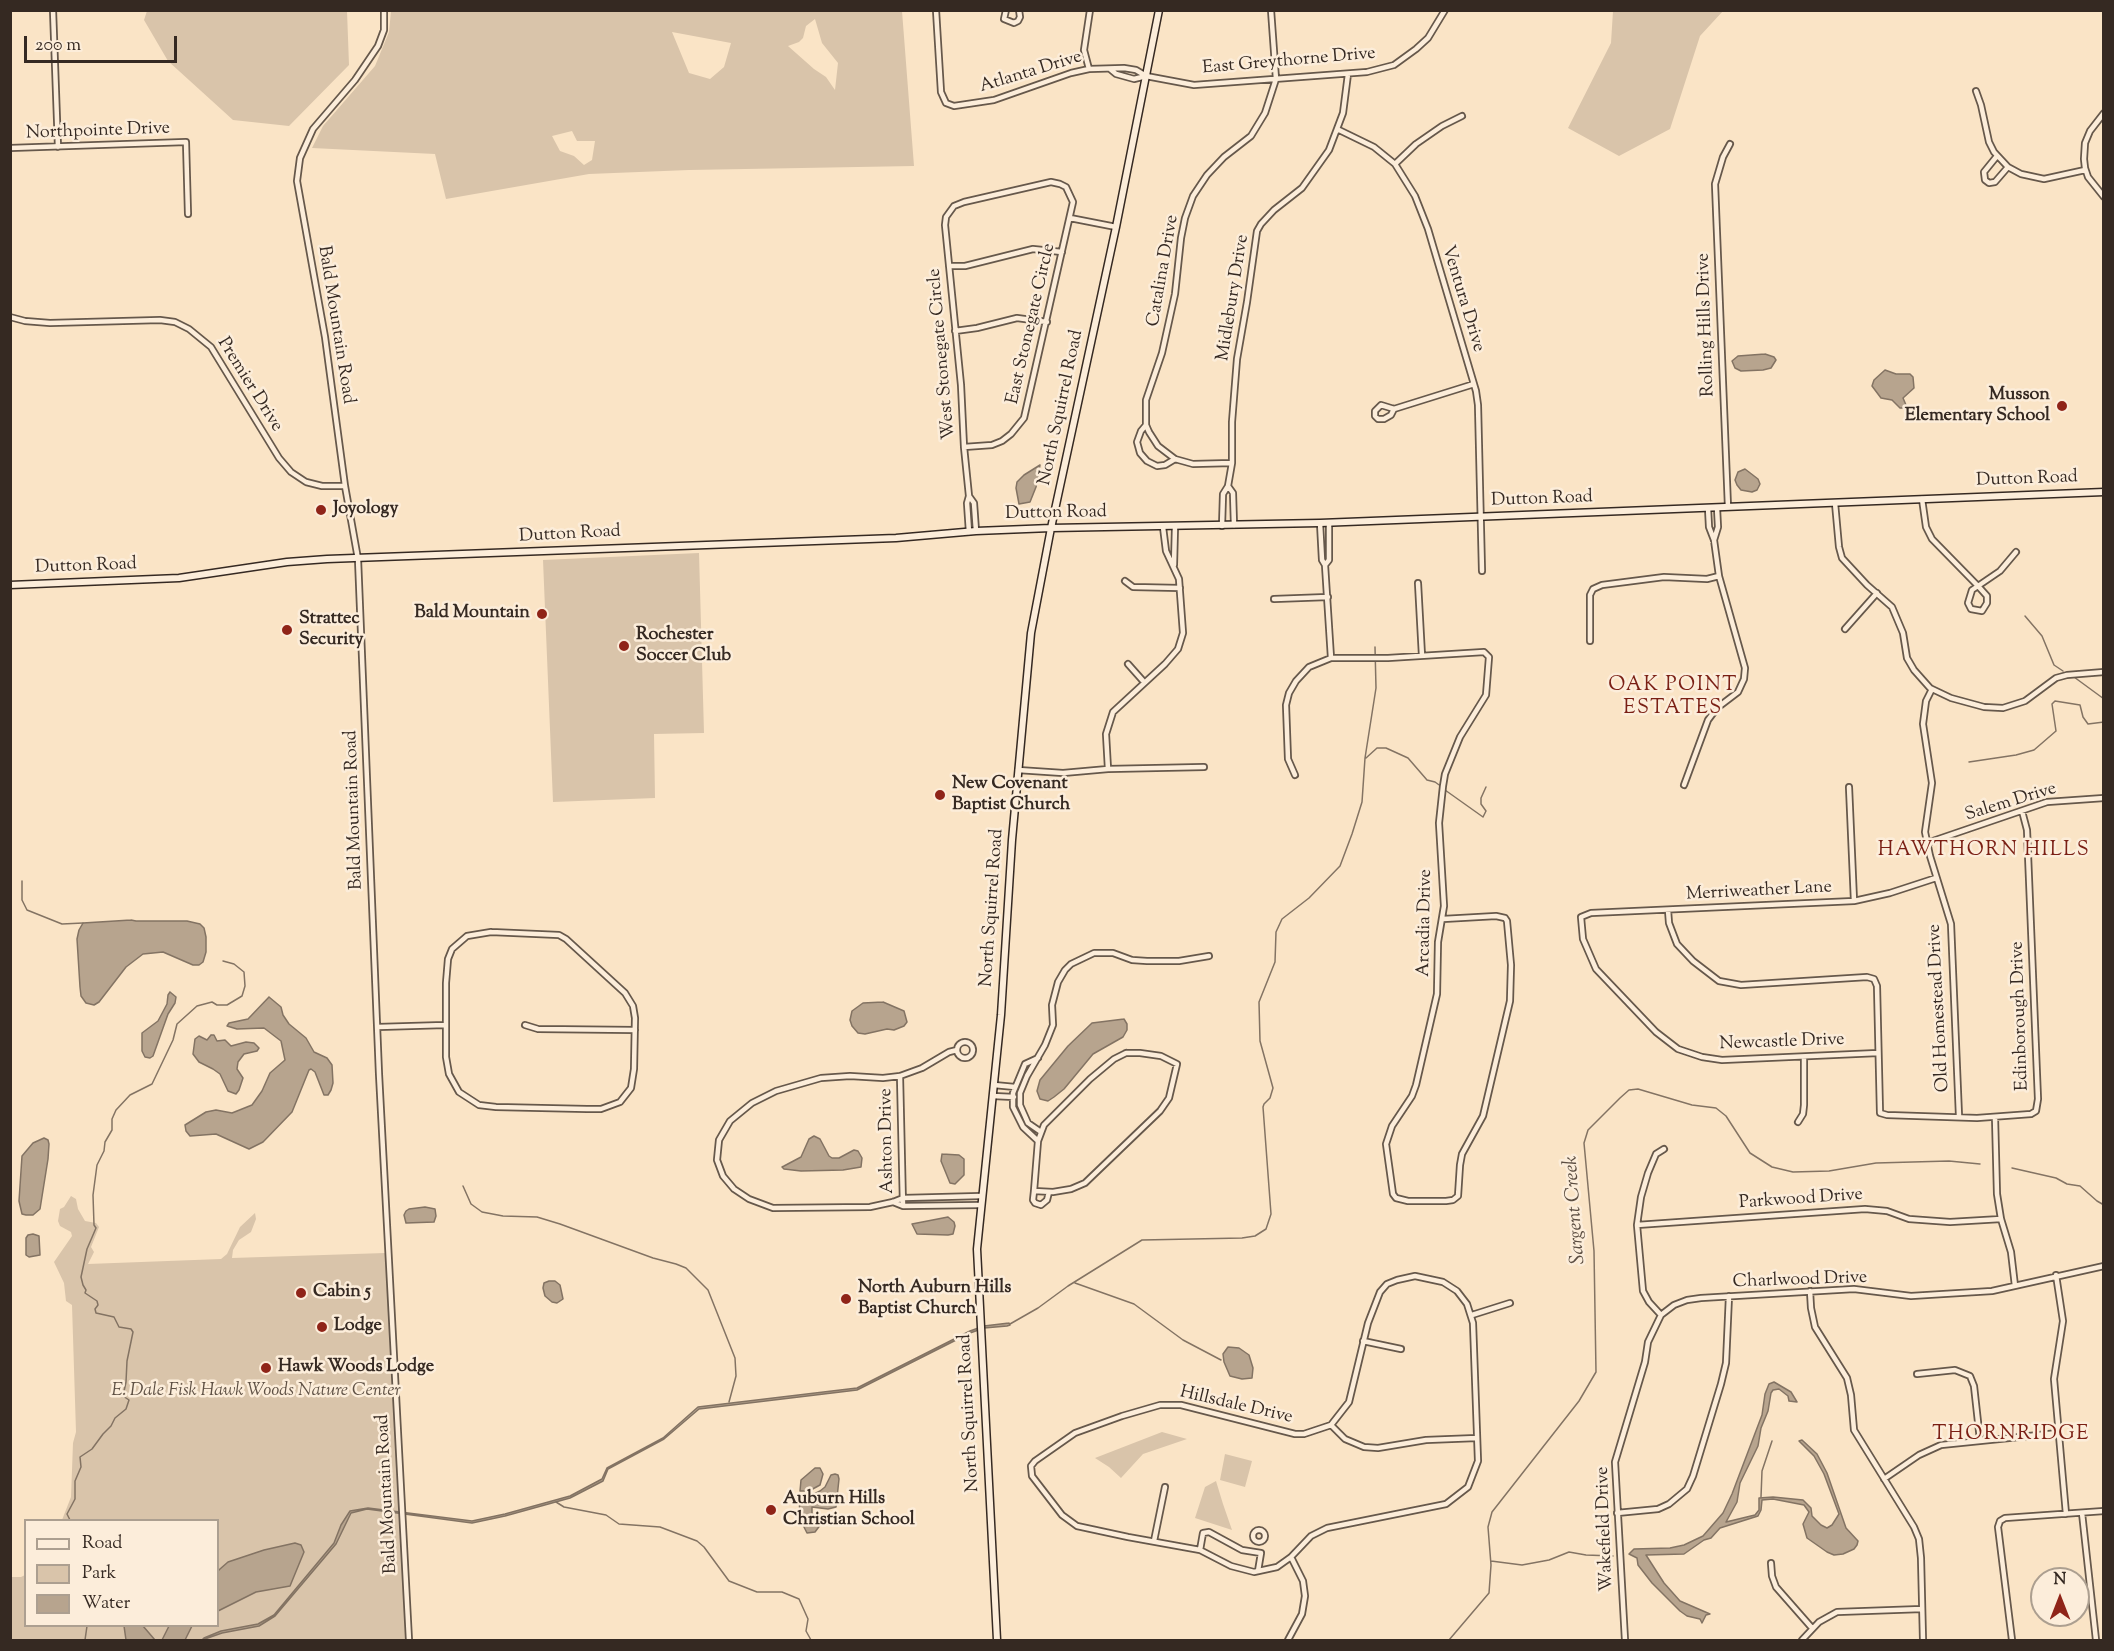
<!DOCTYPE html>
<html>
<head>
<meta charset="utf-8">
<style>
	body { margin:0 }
	#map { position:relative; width:2114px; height:1651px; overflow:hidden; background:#fae4c6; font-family:"Sorts Mill Goudy",serif }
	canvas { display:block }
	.frame { position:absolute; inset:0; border:12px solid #352922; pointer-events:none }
	.legend { position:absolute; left:24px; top:1519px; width:195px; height:108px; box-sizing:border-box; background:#fcedda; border:2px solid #ac9f90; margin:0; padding:8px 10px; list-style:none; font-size:18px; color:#352922 }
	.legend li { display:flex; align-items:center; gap:12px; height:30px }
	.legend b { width:30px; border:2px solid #ac9f90 }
	.north { position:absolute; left:2030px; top:1567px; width:60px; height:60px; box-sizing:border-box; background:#fcedda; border:2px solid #ac9f90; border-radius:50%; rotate:0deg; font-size:16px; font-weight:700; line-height:24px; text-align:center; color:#352922 }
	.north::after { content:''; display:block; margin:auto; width:21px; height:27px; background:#8f2418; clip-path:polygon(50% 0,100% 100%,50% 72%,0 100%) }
	.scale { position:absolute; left:24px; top:36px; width:153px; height:27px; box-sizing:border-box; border:3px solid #352922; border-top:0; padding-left:8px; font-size:18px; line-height:21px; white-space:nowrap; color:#352922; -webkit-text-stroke:4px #fcedda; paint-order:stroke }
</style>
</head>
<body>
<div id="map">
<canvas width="2114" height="1651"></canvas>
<div class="frame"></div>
<ul class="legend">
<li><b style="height:8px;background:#fcedda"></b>Road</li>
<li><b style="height:16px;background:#d9c4aa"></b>Park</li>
<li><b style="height:16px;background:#b7a48e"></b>Water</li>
</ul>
<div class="north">N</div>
<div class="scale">200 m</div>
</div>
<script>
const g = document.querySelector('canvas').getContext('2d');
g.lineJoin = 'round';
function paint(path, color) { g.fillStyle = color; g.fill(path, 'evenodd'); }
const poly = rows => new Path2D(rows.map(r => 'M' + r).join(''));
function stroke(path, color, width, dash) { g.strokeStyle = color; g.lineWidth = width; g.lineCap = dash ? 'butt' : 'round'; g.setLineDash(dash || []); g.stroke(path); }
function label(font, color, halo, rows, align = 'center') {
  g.font = font + ' "Sorts Mill Goudy",serif'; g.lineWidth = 5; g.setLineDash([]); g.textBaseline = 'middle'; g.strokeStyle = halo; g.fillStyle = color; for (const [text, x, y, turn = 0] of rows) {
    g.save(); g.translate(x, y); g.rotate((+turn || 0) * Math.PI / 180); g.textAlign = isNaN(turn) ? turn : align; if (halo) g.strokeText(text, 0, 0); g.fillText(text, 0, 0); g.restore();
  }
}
paint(poly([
	[147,11,347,11,349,65,289,126,233,120,168,61,144,20],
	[391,11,902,11,914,166,689,170,589,174,446,199,435,154,312,148,323,126,375,66,389,32],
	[815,19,822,43,838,63,835,90,826,77,814,69,788,46,799,42,803,38,806,26],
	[672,32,731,43,724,67,710,79,689,73],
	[572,131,577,141,595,141,592,160,584,165,574,156,560,151,552,136],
	[1613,11,1723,11,1700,36,1670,129,1619,156,1568,128,1611,43],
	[699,553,704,733,654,734,655,798,553,802,543,560],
	[71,1196,76,1199,78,1209,85,1221,96,1223,99,1227,91,1247,94,1252,88,1264,221,1259,227,1254,240,1227,255,1213,256,1219,251,1232,239,1240,233,1250,232,1258,385,1253,406,1640,11,1640,11,1577,21,1577,25,1575,26,1626,218,1626,218,1520,62,1520,71,1497,73,1443,76,1432,72,1305,66,1301,64,1283,54,1262,72,1236,71,1232,60,1226,58,1221,60,1209,64,1207],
	[1162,1432,1187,1439,1143,1454,1121,1478,1109,1467,1095,1458],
	[1225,1454,1252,1461,1245,1487,1220,1480],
	[1216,1481,1223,1504,1232,1530,1195,1518,1205,1487]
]), '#d9c4aa');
const water = poly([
	[1765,354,1774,357,1776,360,1771,368,1763,370,1741,371,1735,368,1732,361,1738,356,1765,354],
	[1885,370,1896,374,1910,374,1913,377,1914,388,1903,398,1906,405,1905,408,1900,408,1892,400,1881,398,1872,386,1874,380,1885,370],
	[1040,465,1036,487,1030,502,1019,504,1016,488,1017,482,1024,475,1040,465],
	[1745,469,1758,479,1760,484,1757,490,1752,492,1741,490,1737,485,1735,480,1738,472,1745,469],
	[131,920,136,921,187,921,200,924,204,928,206,937,206,952,203,962,199,965,193,965,163,952,143,954,126,967,99,1002,94,1005,86,1003,81,996,80,987,77,939,79,930,83,923,131,920],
	[170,992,176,997,175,1003,168,1014,153,1056,150,1058,145,1057,142,1051,142,1033,158,1021,167,1004,168,995,170,992],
	[269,997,281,1007,283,1015,289,1024,306,1038,314,1052,327,1058,332,1065,333,1083,331,1090,328,1095,324,1095,315,1072,311,1069,309,1070,292,1112,263,1142,249,1149,216,1134,190,1136,186,1131,185,1125,206,1112,216,1110,232,1113,252,1105,262,1091,270,1073,285,1060,281,1041,264,1028,237,1029,227,1026,229,1023,248,1019,269,997],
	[883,1002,904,1011,907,1022,904,1026,894,1030,887,1029,865,1034,858,1033,852,1026,850,1020,852,1011,863,1003,883,1002],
	[1124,1019,1127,1024,1127,1030,1123,1037,1093,1054,1064,1089,1054,1097,1048,1101,1040,1099,1037,1091,1040,1080,1068,1046,1092,1023,1124,1019],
	[211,1035,214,1035,217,1041,225,1040,231,1046,246,1042,254,1043,259,1048,257,1051,244,1054,238,1062,237,1069,243,1078,239,1090,236,1094,228,1091,220,1074,213,1069,199,1062,193,1054,195,1039,199,1036,207,1040,211,1035],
	[814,1136,820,1139,829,1156,832,1158,839,1158,854,1150,858,1151,862,1158,861,1167,843,1170,801,1171,784,1169,782,1167,784,1166,801,1157,809,1139,814,1136],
	[44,1138,48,1140,49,1144,48,1159,40,1209,33,1215,26,1215,22,1214,19,1201,22,1156,33,1143,44,1138],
	[942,1154,959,1155,964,1159,964,1175,955,1184,950,1183,941,1161,942,1154],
	[425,1207,435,1209,436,1216,434,1222,406,1223,404,1215,406,1211,409,1209,425,1207],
	[948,1217,954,1222,955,1226,953,1234,948,1235,917,1234,912,1224,948,1217],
	[33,1234,39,1236,40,1255,29,1257,26,1255,26,1238,28,1235,33,1234],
	[549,1281,555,1281,560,1285,563,1299,557,1303,552,1302,545,1296,543,1288,544,1283,549,1281],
	[1009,1323,1010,1325,1007,1326,984,1328,970,1333,857,1390,699,1409,664,1439,608,1469,603,1481,570,1498,505,1516,472,1523,367,1509,351,1513,336,1544,275,1616,259,1626,222,1633,202,1640,204,1638,221,1631,258,1624,274,1615,334,1543,341,1525,350,1511,368,1508,472,1521,505,1514,570,1496,602,1479,607,1468,663,1438,698,1407,857,1388,970,1331,984,1326,1009,1323],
	[1228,1347,1239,1348,1249,1355,1253,1368,1252,1378,1242,1379,1230,1376,1224,1362,1223,1354,1228,1347],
	[1774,1382,1791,1392,1797,1402,1789,1401,1788,1396,1779,1389,1773,1390,1771,1393,1768,1411,1761,1428,1758,1446,1740,1483,1737,1502,1726,1522,1755,1515,1759,1510,1759,1498,1773,1497,1803,1500,1811,1508,1812,1516,1821,1525,1827,1528,1832,1525,1839,1514,1824,1474,1814,1456,1799,1441,1802,1440,1817,1454,1827,1473,1846,1528,1858,1541,1857,1545,1854,1549,1843,1554,1834,1555,1827,1552,1807,1538,1803,1524,1809,1512,1804,1505,1773,1499,1762,1500,1761,1510,1758,1516,1720,1528,1711,1538,1704,1540,1684,1554,1646,1555,1664,1583,1680,1601,1710,1614,1706,1615,1702,1623,1700,1619,1687,1616,1680,1611,1652,1583,1638,1565,1637,1558,1629,1554,1634,1549,1670,1548,1684,1545,1703,1536,1723,1513,1732,1494,1762,1415,1765,1394,1769,1384,1774,1382],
	[815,1468,820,1468,823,1474,820,1485,809,1491,800,1491,801,1480,815,1468],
	[835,1474,838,1475,839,1479,836,1507,828,1509,812,1507,812,1513,820,1520,821,1524,815,1532,807,1533,802,1523,800,1512,799,1501,801,1495,814,1494,820,1491,825,1487,831,1475,835,1474],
	[295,1543,301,1545,304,1552,290,1586,256,1592,218,1611,218,1571,220,1569,228,1562,264,1550,295,1543],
	[124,1626,143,1626,155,1640,126,1640,124,1626],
	[169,1626,192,1626,185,1640,162,1640,169,1626]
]);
paint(water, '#b7a48e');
stroke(water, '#837363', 1.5);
stroke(poly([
	[2025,616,2042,636,2054,665,2063,671],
	[2074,677,2104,699],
	[1366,758,1377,748,1386,748,1408,758,1427,780,1435,782,1442,787],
	[1969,762,2016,755,2034,750,2056,731,2052,704,2055,701,2080,705,2083,717,2088,724,2104,722],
	[1445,790,1483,817,1486,811,1481,804,1481,798,1486,787],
	[22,881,22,900,27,910,62,924,83,923],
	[2012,1168,2056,1178,2067,1184,2080,1186,2097,1201,2104,1205],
	[463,1186,471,1204,482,1212,503,1216,537,1217,560,1224,653,1258,676,1264,686,1268,708,1290,735,1358,736,1376,729,1402],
	[1075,1283,1134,1304,1183,1340,1221,1360],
	[1010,1324,1038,1308,1068,1286,1142,1240,1242,1238,1255,1236,1266,1229,1271,1214,1263,1107,1264,1104,1270,1098,1273,1088,1260,1041,1259,1002,1275,962,1276,932,1282,919,1309,898,1340,866,1352,834,1362,802,1365,758,1376,688,1375,647],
	[1761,1497,1762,1471,1772,1441],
	[556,1502,564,1507,606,1515,619,1524,660,1527,697,1541,704,1547,729,1581,757,1592,782,1592,799,1599,808,1619,806,1631,811,1640],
	[70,1520,67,1514,75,1499,75,1481,81,1467,80,1457,92,1449,103,1434,111,1426,115,1418,126,1409,129,1400,123,1396,126,1382,127,1361,133,1332,131,1329,119,1327,114,1317,96,1313,95,1309,98,1305,97,1301,85,1293,86,1290,83,1285,81,1277,87,1249,96,1228,94,1225,93,1195,97,1165,104,1151,105,1142,112,1130,112,1119,116,1110,130,1095,152,1084,173,1040,177,1024,197,1006,212,1002,217,1005,227,1005,242,996,245,986,244,972,234,964,223,961],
	[1491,1561,1522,1565,1549,1560,1569,1552,1586,1555,1613,1556],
	[85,1640,87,1626],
	[1449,1640,1489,1593,1491,1565,1488,1527,1492,1512,1579,1401,1596,1372,1594,1251,1584,1143,1588,1130,1620,1098,1629,1090,1638,1089,1692,1105,1716,1108,1726,1116,1750,1153,1772,1167,1793,1172,1829,1171,1876,1163,1949,1161,1980,1164]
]), '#837363', 1.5);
const street = poly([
	[53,10,58,147],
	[384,10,384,30,378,46,355,80,313,129,300,158,297,181,325,337,345,486,358,559,379,1074,409,1640],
	[936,10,941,92,946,103,954,106,994,100,1071,73,1089,69,1124,68,1136,70,1146,76,1194,85,1367,72,1394,65,1416,49,1428,38,1445,10],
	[1006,10,1004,19,1014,23,1018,21,1020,17,1019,10],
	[1089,69,1084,50,1090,10],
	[1110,69,1116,74,1134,79,1146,76],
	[1976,91,1981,105,1989,142,1994,152,2008,167,2021,174,2044,179,2085,170],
	[2104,113,2090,131,2085,143,2084,159,2085,168,2088,177,2104,197],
	[1337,129,1374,147,1395,164,1415,196,1428,229,1476,391,1478,405,1482,571],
	[10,148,186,142,188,214],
	[1997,156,1984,172,1985,180,1989,183,1995,182,2008,167],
	[1395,164,1416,144,1442,126,1462,116],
	[1070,218,1116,227],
	[949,266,965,266,1033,249,1062,252],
	[10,317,25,321,50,323,160,320,175,322,189,329,211,347,279,458,291,472,306,482,322,486,345,486],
	[955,331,977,328,1017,318,1047,322],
	[1394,409,1391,415,1384,419,1378,419,1375,416,1375,411,1381,405,1394,409,1474,384],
	[1146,425,1141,431,1137,442,1140,453,1147,461,1157,466,1165,465,1175,459],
	[964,447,992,445,1002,441,1011,434,1024,418,1073,202,1066,187,1060,184,1051,182,964,202,954,206,946,217,945,225,961,385,964,447,969,496],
	[1232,463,1193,464,1175,459,1158,446,1149,432,1146,425,1146,400,1162,353,1175,294,1181,238,1185,218,1193,196,1207,175,1224,157,1251,136,1265,113,1276,79,1271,10],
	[1228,486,1233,493,1234,525],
	[1922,499,1926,527,1932,539,1978,586,2000,571,2016,552],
	[1835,503,1839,547,1842,558,1867,585,1892,607,1903,633,1907,658,1914,670,1930,688,1951,698,1984,707,2003,708,2025,701,2056,678,2067,675,2104,672],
	[1728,507,1715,184,1723,157,1730,144],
	[1320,523,1322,560,1325,565,1331,658],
	[1222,526,1223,494,1228,486,1232,463,1232,422,1237,359,1247,302,1257,231,1261,224,1274,210,1302,188,1329,150,1343,113,1348,74],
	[969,532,967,503,969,496,974,503,976,531],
	[1714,540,1718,527,1717,508],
	[1174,565,1175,527],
	[1325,565,1329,560,1329,523],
	[1125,581,1133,587,1180,588],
	[1418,583,1422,656],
	[1978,586,1987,596,1987,603,1982,611,1971,609,1968,603,1972,590,1978,586],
	[1274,599,1328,597],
	[1845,629,1877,593],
	[1590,641,1590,595,1593,589,1602,585,1664,577,1707,579,1719,576],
	[1128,664,1144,682],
	[1932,689,1926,701,1923,724,1932,783,1925,832,1930,856,1951,924,1959,1116],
	[1108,769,1106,734,1113,712,1165,664,1178,649,1183,633,1179,579,1166,551,1163,527],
	[1018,770,1063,773,1108,769,1204,767],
	[1295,775,1288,759,1286,705,1289,693,1296,681,1309,667,1331,658,1388,658,1484,652,1489,657,1486,695,1460,737,1445,774,1443,786,1439,823,1444,906,1438,942,1437,994,1416,1085,1412,1096,1392,1126,1386,1144,1393,1194,1396,1198,1408,1201,1446,1201,1453,1200,1458,1196,1460,1165,1462,1154,1483,1116,1510,1001,1511,965,1507,921,1505,918,1496,916,1443,919],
	[1684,785,1708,720,1717,708,1738,692,1744,679,1745,668,1719,576,1714,540,1709,527,1708,508],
	[1849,787,1854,901],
	[1927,843,2047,802,2104,798],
	[1668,910,1669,923,1677,944,1693,961,1719,981,1741,985,1867,977,1874,979,1877,986,1880,1113,1887,1115,1977,1118,2031,1114,2036,1111,2038,1099,2027,830,2022,811],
	[491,932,559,935,566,939,625,993,633,1006,635,1018,634,1069,631,1088,620,1102,601,1109,587,1109,496,1107,479,1105,459,1092,449,1074,446,1057,446,983,448,959,452,949,467,936,491,932],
	[525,1025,538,1029,635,1030],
	[378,1027,445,1025],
	'957 1050a8 8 0 1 1 16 0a8 8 0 1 1-16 0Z',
	[957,1050,949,1052,922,1068,900,1076,883,1078,850,1076,821,1078,776,1091,752,1103,730,1121,719,1140,717,1160,723,1176,734,1189,749,1199,773,1208,870,1207,893,1202,903,1198,981,1196],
	[1126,1053,1140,1053,1161,1056,1177,1064,1169,1098,1160,1111,1085,1183,1071,1189,1053,1192,1034,1191,1038,1141,1044,1125,1090,1079,1114,1059,1126,1053],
	[1878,1053,1722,1060,1702,1057,1678,1049,1656,1032,1596,969,1583,939,1581,917,1591,913,1854,901,1890,893,1936,878],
	[900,1076,903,1206],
	[994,1085,1015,1087],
	[993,1096,1014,1097],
	[1995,1117,1997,1194,2001,1219,2011,1252,2015,1286],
	[1798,1122,1803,1114,1804,1105,1804,1057],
	[1041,1132,1028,1123,1020,1105,1020,1093,1027,1076,1045,1045,1053,1025,1052,1005,1058,982,1065,970,1071,964,1094,953,1113,953,1132,960,1147,961,1179,961,1209,956],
	[1038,1141,1023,1127,1013,1107,1013,1093,1025,1064,1038,1058],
	[1034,1191,1033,1200,1035,1203,1041,1205,1047,1200,1049,1192],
	[893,1202,903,1206,980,1205],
	[1637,1225,1865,1209,1887,1211,1909,1219,1950,1222,2001,1219],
	[2056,1275,2063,1321,2054,1379,2066,1514],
	[1415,1276,1443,1282,1457,1291,1467,1304,1473,1323,1478,1461,1468,1487,1446,1504,1327,1528,1311,1536,1291,1557,1277,1567,1254,1572,1231,1566,1200,1550,1128,1537,1077,1526,1062,1515,1032,1476,1031,1466,1035,1461,1075,1433,1122,1416,1160,1405,1181,1405,1295,1434,1304,1434,1331,1425,1349,1402,1368,1323,1380,1292,1387,1284,1397,1280,1415,1276],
	[1810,1291,1811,1308,1815,1327,1847,1378,1851,1395,1854,1430,1914,1527,1919,1539,1921,1558,1923,1640],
	[1472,1315,1510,1303],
	[1661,1315,1649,1302,1643,1291,1637,1225,1641,1197,1648,1173,1656,1154,1664,1149],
	[1363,1341,1401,1349],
	[1917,1374,1955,1370,1970,1376,1974,1386,1980,1440],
	[1331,1425,1345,1439,1364,1447,1378,1448,1426,1440,1477,1438],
	[1884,1479,1919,1455,1941,1445,2058,1433],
	[1617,1513,1658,1509,1669,1504,1687,1489,1693,1476,1721,1384,1726,1363,1729,1296],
	[2082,1513,2096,1640],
	'1253 1536a6 6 0 1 1 12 0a6 6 0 1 1-12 0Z',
	[1154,1541,1165,1487],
	[1200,1550,1203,1533,1209,1532,1242,1550,1261,1553,1258,1571],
	[1771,1563,1772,1576,1776,1587,1812,1628],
	[1288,1640,1302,1614,1305,1596,1303,1581,1291,1557],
	[1625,1640,1615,1462,1645,1362,1648,1342,1661,1315,1674,1305,1687,1300,1701,1298,1854,1289,1911,1296,1992,1291,2104,1266],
	[1802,1640,1819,1622,1837,1612,1922,1609],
	[2012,1640,1998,1527,2000,1521,2005,1518,2104,1511]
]);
const secondary = poly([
	[10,585,179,578,287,562,327,559,896,538,976,531,1051,528,1320,523,2104,492],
	[997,1640,977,1249,1001,1015,1012,840,1031,633,1051,528,1116,227,1159,10]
]);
stroke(street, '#66584b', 8);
stroke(secondary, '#352922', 9);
stroke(street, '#fcedda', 4.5);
stroke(secondary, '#fcedda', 6);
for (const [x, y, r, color] of [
	[2062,406,6,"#8f2418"],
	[321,510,6,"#8f2418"],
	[542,614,6,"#8f2418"],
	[287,630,6,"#8f2418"],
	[624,646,6,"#8f2418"],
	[940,795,6,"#8f2418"],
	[301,1293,6,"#8f2418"],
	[846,1299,6,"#8f2418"],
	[322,1327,6,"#8f2418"],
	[266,1368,6,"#8f2418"],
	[771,1510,6,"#8f2418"]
]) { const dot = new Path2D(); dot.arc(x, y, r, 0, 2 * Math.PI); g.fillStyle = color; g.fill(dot); stroke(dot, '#fcedda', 2); }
label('18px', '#352922', '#fcedda', [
	["East Greythorne Drive",1289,62,-5],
	["Atlanta Drive",1031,73,-17],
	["Northpointe Drive",98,132,-2],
	["Catalina Drive",1164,271,-80],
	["Midlebury Drive",1234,298,-81],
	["Ventura Drive",1462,299,73],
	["East Stonegate Circle",1032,324,-77],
	["Bald Mountain Road",335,325,81],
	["Rolling Hills Drive",1707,325,-92],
	["West Stonegate Circle",943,354,-95],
	["Premier Drive",249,385,58],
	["North Squirrel Road",1062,408,-78],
	["Dutton Road",2027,480,-2],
	["Dutton Road",1542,500,-2],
	["Dutton Road",1056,514,-1],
	["Dutton Road",570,535,-3],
	["Dutton Road",86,567,-2],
	["Salem Drive",2011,803,-17],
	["Bald Mountain Road",355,810,-92],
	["Merriweather Lane",1759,892,-3],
	["North Squirrel Road",993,908,-86],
	["Arcadia Drive",1426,923,-89],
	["Old Homestead Drive",1940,1008,-93],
	["Edinborough Drive",2021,1016,-92],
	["Newcastle Drive",1782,1043,-2],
	["Ashton Drive",888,1141,-91],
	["Parkwood Drive",1801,1200,-4],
	["Charlwood Drive",1800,1281,-2],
	["Hillsdale Drive",1236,1406,13],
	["North Squirrel Road",970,1413,-93],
	["Bald Mountain Road",388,1494,-93],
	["Wakefield Drive",1606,1529,-92]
]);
label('bold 18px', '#352922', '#fcedda', [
	["Musson",2050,396,"right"],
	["Elementary School",2050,417,"right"],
	["Joyology",333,510],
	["Bald Mountain",530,614,"right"],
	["Strattec",299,620],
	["Security",299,641],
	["Rochester",636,636],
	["Soccer Club",636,657],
	["New Covenant",952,785],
	["Baptist Church",952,806],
	["North Auburn Hills",858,1289],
	["Baptist Church",858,1310],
	["Cabin 5",313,1293],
	["Lodge",334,1327],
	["Hawk Woods Lodge",278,1368],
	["Auburn Hills",783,1500],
	["Christian School",783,1521]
], 'left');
label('italic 18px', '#5e5044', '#fcedda', [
	["E. Dale Fisk Hawk Woods Nature Center",256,1392]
]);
g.letterSpacing = '1.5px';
label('20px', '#7a1f14', '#fcedda', [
	["OAK POINT",1673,687],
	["ESTATES",1673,710],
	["HAWTHORN HILLS",1984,852],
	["THORNRIDGE",2011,1436]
]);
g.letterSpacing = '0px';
label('italic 20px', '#5c4e42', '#fcedda', [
	["Sargent Creek",1576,1210,-94]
]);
</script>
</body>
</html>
